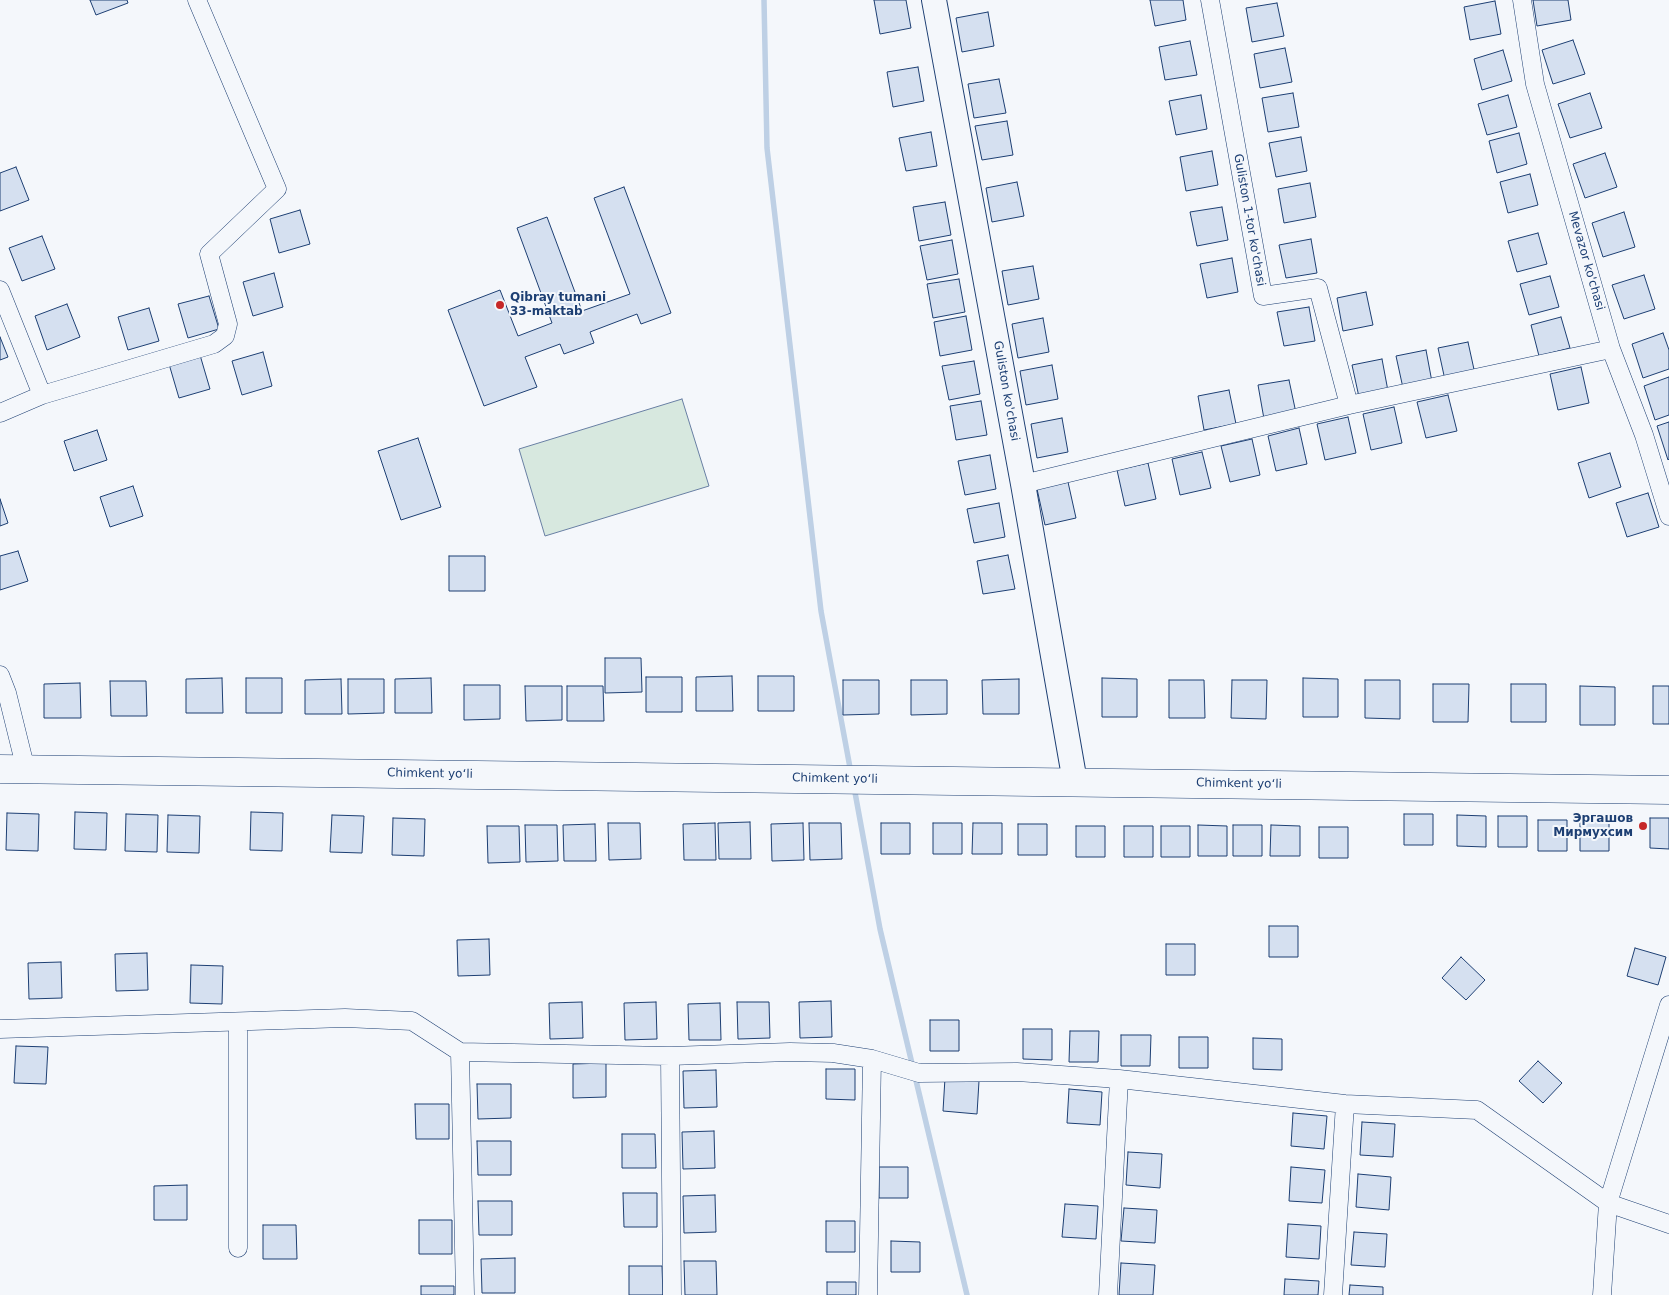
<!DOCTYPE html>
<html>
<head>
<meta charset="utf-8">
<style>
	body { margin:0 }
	canvas { display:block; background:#f4f7fb }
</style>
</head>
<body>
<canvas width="1669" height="1295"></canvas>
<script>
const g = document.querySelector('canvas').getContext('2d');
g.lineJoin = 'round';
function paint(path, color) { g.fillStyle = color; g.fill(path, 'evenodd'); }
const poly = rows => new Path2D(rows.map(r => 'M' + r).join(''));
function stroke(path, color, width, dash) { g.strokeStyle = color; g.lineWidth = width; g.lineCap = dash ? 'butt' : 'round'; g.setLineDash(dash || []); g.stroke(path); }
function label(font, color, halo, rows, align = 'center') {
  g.font = font + ' "DejaVu Sans",sans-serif'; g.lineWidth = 4; g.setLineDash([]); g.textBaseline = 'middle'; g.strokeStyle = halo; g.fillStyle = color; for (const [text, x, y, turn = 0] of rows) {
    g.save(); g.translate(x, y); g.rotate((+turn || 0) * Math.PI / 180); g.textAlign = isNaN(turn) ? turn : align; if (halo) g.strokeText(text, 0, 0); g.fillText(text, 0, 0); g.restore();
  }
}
const green = poly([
	[682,399,709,486,545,536,519,449,682,399]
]);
paint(green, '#d7e8df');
stroke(green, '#687fa3', 1);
stroke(poly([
	[764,0,767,148,821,611,851,773],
	[854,787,880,929,967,1295]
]), '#bed0e5', 5.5);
const building = poly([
	[90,0,127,0,128,3,96,15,90,0],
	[874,0,906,0,911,28,880,34,874,0],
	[1150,0,1183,0,1186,20,1155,26,1150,0],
	[1533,0,1568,0,1571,20,1537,26,1533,0],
	[1495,1,1501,34,1470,40,1464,7,1495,1],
	[1277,3,1284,36,1252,42,1246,8,1277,3],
	[988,12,994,46,962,52,956,18,988,12],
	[1573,40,1585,74,1553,84,1542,50,1573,40],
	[1190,41,1197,75,1165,80,1159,47,1190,41],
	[1285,48,1292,82,1260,88,1254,54,1285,48],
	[1503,50,1512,81,1482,90,1474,59,1503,50],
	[918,67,924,101,893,107,887,72,918,67],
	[999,79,1006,113,974,118,968,84,999,79],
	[1293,93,1299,127,1268,132,1262,98,1293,93],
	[1590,93,1602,128,1570,138,1558,104,1590,93],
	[1201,95,1207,129,1176,135,1169,101,1201,95],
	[1508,95,1517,127,1487,135,1478,104,1508,95],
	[1007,121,1013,155,982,160,975,126,1007,121],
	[931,132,937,166,906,171,899,138,931,132],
	[1519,133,1527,164,1497,173,1489,141,1519,133],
	[1301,137,1307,171,1276,177,1269,143,1301,137],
	[1212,151,1218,185,1186,191,1180,157,1212,151],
	[1605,153,1617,187,1585,198,1573,164,1605,153],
	[16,167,29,200,0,211,0,173,16,167],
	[1530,174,1538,205,1508,213,1500,182,1530,174],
	[1017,182,1024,216,992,222,986,188,1017,182],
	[1310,183,1316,217,1284,223,1278,189,1310,183],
	[624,187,671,313,641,324,637,314,590,332,594,343,564,354,560,344,525,357,537,387,484,406,448,310,500,290,518,336,552,323,517,228,547,217,582,311,630,294,594,198,624,187],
	[945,202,951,235,919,241,913,207,945,202],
	[1222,207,1228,240,1197,246,1190,212,1222,207],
	[300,210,310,244,279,253,270,219,300,210],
	[1624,212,1635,247,1603,257,1592,223,1624,212],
	[1538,233,1547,264,1517,272,1508,241,1538,233],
	[42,236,55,269,22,281,9,248,42,236],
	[1311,239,1317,273,1286,278,1279,245,1311,239],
	[952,240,958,274,927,280,920,246,952,240],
	[1232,258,1238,292,1207,298,1200,264,1232,258],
	[1033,266,1039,299,1008,305,1002,271,1033,266],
	[274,273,283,307,253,316,243,282,274,273],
	[1644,275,1655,309,1624,319,1612,285,1644,275],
	[1550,276,1559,307,1529,315,1520,284,1550,276],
	[959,279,965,312,933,318,927,284,959,279],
	[1366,292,1373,325,1343,331,1337,298,1366,292],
	[209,296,219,329,188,338,178,304,209,296],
	[67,304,80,337,47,350,35,316,67,304],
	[1309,307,1315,341,1284,346,1277,312,1309,307],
	[149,308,159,341,128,350,118,317,149,308],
	[966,316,972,350,940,356,934,322,966,316],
	[1561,317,1570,348,1539,356,1531,325,1561,317],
	[1043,318,1049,352,1018,358,1012,324,1043,318],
	[1663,333,1669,350,1669,369,1643,378,1632,344,1663,333],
	[0,337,8,357,0,360,0,337],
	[1468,342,1475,374,1445,380,1438,348,1468,342],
	[1426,350,1432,382,1403,388,1396,356,1426,350],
	[263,352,272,386,242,395,232,361,263,352],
	[200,355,210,389,179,398,169,364,200,355],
	[1382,359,1388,391,1359,397,1352,365,1382,359],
	[974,361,980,394,949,400,942,366,974,361],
	[1052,365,1058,399,1026,405,1020,371,1052,365],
	[1581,367,1589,403,1558,410,1550,374,1581,367],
	[1669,377,1669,415,1655,420,1644,386,1669,377],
	[1289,380,1296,413,1264,419,1258,385,1289,380],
	[1229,390,1236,424,1204,430,1198,396,1229,390],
	[1448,395,1457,431,1426,438,1417,402,1448,395],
	[981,401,987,435,956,440,950,406,981,401],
	[1394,407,1402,443,1371,450,1363,414,1394,407],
	[1348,417,1356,453,1325,460,1317,424,1348,417],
	[1062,418,1068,452,1037,458,1031,424,1062,418],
	[1669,422,1669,459,1668,460,1657,426,1669,422],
	[1299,428,1307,464,1276,471,1268,436,1299,428],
	[97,430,107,460,74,471,64,441,97,430],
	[418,438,441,507,401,520,378,451,418,438],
	[1252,439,1260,475,1230,482,1221,446,1252,439],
	[1202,452,1211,488,1180,495,1172,459,1202,452],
	[1610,453,1621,487,1589,498,1578,463,1610,453],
	[990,455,996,489,965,495,958,461,990,455],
	[1148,463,1156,499,1125,506,1117,470,1148,463],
	[1068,482,1076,518,1045,525,1037,489,1068,482],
	[133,486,143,516,110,527,100,497,133,486],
	[1648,493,1659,527,1627,537,1616,503,1648,493],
	[0,499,8,523,0,526,0,499],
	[999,503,1005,537,974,543,967,509,999,503],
	[18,551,28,581,0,590,0,556,18,551],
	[1008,555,1015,589,983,594,977,561,1008,555],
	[449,556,485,556,485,591,449,591,449,556],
	[605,658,641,658,642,692,605,693,605,658],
	[732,676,733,711,696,711,696,677,732,676],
	[758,676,794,676,794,711,758,711,758,676],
	[646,677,682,677,682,712,646,712,646,677],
	[222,678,223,713,186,713,186,679,222,678],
	[246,678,282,678,282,713,246,713,246,678],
	[431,678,432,713,395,713,395,679,431,678],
	[1102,678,1137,679,1137,717,1102,717,1102,678],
	[1303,678,1338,679,1338,717,1303,717,1303,678],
	[341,679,342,714,305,714,305,680,341,679],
	[348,679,384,679,384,713,348,714,348,679],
	[1019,679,1019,714,983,714,982,680,1019,679],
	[843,680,879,680,879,714,843,715,843,680],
	[911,680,947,680,947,714,911,715,911,680],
	[1169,680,1204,680,1205,718,1169,718,1169,680],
	[1232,680,1267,680,1266,719,1231,718,1232,680],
	[1365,680,1400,680,1400,719,1365,718,1365,680],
	[110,681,146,681,147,716,111,716,110,681],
	[80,683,81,718,44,718,44,684,80,683],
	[1433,684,1469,684,1468,722,1433,722,1433,684],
	[1511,684,1546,684,1546,722,1511,722,1511,684],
	[464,685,500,685,500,719,464,720,464,685],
	[525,686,562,686,562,720,526,721,525,686],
	[567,686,603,686,604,721,567,721,567,686],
	[1580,686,1615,687,1615,725,1580,725,1580,686],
	[1653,686,1669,686,1669,724,1653,724,1653,686],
	[75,812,107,813,106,850,74,849,75,812],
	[251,812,283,813,282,851,250,850,251,812],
	[7,813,39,814,38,851,6,850,7,813],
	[126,814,158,815,157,852,125,851,126,814],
	[1404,814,1433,814,1433,845,1404,845,1404,814],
	[168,815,200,816,199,853,167,852,168,815],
	[332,815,364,816,362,853,330,852,332,815],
	[1457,815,1486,816,1486,847,1457,846,1457,815],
	[1498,816,1527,816,1527,847,1498,847,1498,816],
	[393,818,425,819,424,856,392,855,393,818],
	[1650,818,1669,818,1669,849,1650,848,1650,818],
	[1538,820,1567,820,1567,851,1538,851,1538,820],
	[1580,820,1609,820,1609,851,1580,851,1580,820],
	[750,822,751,859,719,859,718,823,750,822],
	[608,823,640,823,641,859,609,860,608,823],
	[715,823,716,860,684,860,683,824,715,823],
	[803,823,804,860,772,861,771,824,803,823],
	[809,823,841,823,842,859,810,860,809,823],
	[881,823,910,823,910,854,881,854,881,823],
	[933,823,962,823,962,854,933,854,933,823],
	[973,823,1002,823,1002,854,972,854,973,823],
	[595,824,596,861,564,861,563,825,595,824],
	[1018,824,1047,824,1047,855,1018,855,1018,824],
	[525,825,557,825,558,861,526,862,525,825],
	[1198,825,1227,826,1227,856,1198,856,1198,825],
	[1233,825,1262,825,1262,856,1233,856,1233,825],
	[1271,825,1300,826,1300,856,1270,856,1271,825],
	[487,826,519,826,520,862,488,863,487,826],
	[1076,826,1105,826,1105,857,1076,857,1076,826],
	[1124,826,1153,826,1153,857,1124,857,1124,826],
	[1161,826,1190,826,1190,857,1161,857,1161,826],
	[1319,827,1348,827,1348,858,1319,858,1319,827],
	[1269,926,1298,926,1298,957,1269,957,1269,926],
	[489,939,490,975,458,976,457,940,489,939],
	[1166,944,1195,944,1195,975,1166,975,1166,944],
	[1635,948,1666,957,1658,985,1627,976,1635,948],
	[147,953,148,990,116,991,115,954,147,953],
	[1461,957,1485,980,1466,1000,1442,978,1461,957],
	[61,962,62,998,29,999,28,963,61,962],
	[191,965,223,966,222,1004,190,1003,191,965],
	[831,1001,832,1037,800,1038,799,1002,831,1001],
	[582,1002,583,1038,550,1039,549,1003,582,1002],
	[656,1002,657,1039,625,1040,624,1003,656,1002],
	[737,1002,769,1002,770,1038,738,1039,737,1002],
	[720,1003,721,1040,689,1040,688,1004,720,1003],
	[930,1020,959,1020,959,1051,930,1051,930,1020],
	[1023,1029,1052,1029,1052,1060,1023,1059,1023,1029],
	[1070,1031,1099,1031,1098,1062,1069,1062,1070,1031],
	[1121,1035,1151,1035,1150,1066,1121,1066,1121,1035],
	[1179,1037,1208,1037,1208,1068,1179,1068,1179,1037],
	[1253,1038,1282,1039,1282,1070,1253,1069,1253,1038],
	[16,1046,48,1047,46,1084,14,1083,16,1046],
	[1538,1061,1562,1083,1543,1103,1519,1081,1538,1061],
	[606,1063,606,1097,573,1098,573,1064,606,1063],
	[826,1069,855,1069,855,1100,826,1099,826,1069],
	[716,1070,717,1107,684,1108,683,1071,716,1070],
	[945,1078,979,1081,977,1114,943,1111,945,1078],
	[477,1084,511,1084,511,1118,478,1119,477,1084],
	[1069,1089,1102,1092,1100,1125,1067,1123,1069,1089],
	[415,1104,449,1104,449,1139,416,1139,415,1104],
	[1293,1113,1327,1116,1324,1149,1291,1146,1293,1113],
	[1362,1122,1395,1124,1393,1157,1360,1155,1362,1122],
	[714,1131,715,1168,683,1169,682,1132,714,1131],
	[622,1134,655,1134,656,1168,622,1168,622,1134],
	[477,1141,511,1141,511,1175,478,1175,477,1141],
	[1128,1152,1162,1154,1160,1188,1126,1185,1128,1152],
	[879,1167,908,1167,908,1198,879,1198,879,1167],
	[1291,1167,1325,1170,1322,1203,1289,1201,1291,1167],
	[1358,1174,1391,1177,1389,1210,1356,1207,1358,1174],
	[187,1185,187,1220,154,1220,154,1186,187,1185],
	[623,1193,657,1193,657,1227,624,1227,623,1193],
	[715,1195,716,1232,684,1233,683,1196,715,1195],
	[478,1201,512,1201,512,1235,479,1235,478,1201],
	[1065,1204,1098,1206,1096,1239,1062,1237,1065,1204],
	[1124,1208,1157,1210,1155,1243,1121,1241,1124,1208],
	[419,1220,452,1220,452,1254,419,1254,419,1220],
	[826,1221,855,1221,855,1252,826,1252,826,1221],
	[1288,1224,1321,1226,1319,1259,1286,1257,1288,1224],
	[263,1225,296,1225,297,1259,263,1259,263,1225],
	[1354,1232,1387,1234,1385,1267,1351,1265,1354,1232],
	[891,1241,920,1242,920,1272,891,1272,891,1241],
	[515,1258,515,1293,482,1293,481,1259,515,1258],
	[684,1261,716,1261,717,1295,685,1295,684,1261],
	[1121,1263,1155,1265,1153,1295,1119,1295,1121,1263],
	[629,1266,662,1266,663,1295,629,1295,629,1266],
	[1285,1279,1319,1281,1318,1295,1284,1295,1285,1279],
	[827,1282,856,1282,856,1295,827,1295,827,1282],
	[1350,1285,1383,1287,1383,1295,1349,1295,1350,1285],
	[421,1286,454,1286,454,1295,421,1295,421,1286]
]);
paint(building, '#d5e0f0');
stroke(building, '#1d3f73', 1);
const minor = poly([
	[1210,0,1263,296,1318,288,1349,405],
	[1522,0,1535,84,1611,349,1644,435,1669,516],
	[0,290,42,395],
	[0,413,42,395,214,344,225,336,228,324,209,254,277,189,197,0],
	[1023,484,1349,405,1611,349],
	[0,675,7,693,26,770],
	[0,1029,345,1018,412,1021,460,1052,670,1056,790,1052,833,1053,872,1059,919,1073,1017,1072,1119,1079,1345,1104,1477,1110,1608,1203,1669,1224],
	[460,1052,465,1295],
	[670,1056,672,1295],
	[238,1248,238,1022],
	[868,1295,872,1059],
	[1108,1295,1119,1079],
	[1333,1295,1345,1104],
	[1602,1295,1608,1203,1669,1005]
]);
const secondary = poly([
	[934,0,1023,484,1075,782]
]);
const trunk = poly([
	[0,769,1669,790]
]);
stroke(minor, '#1d3f73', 19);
stroke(secondary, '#1d3f73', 26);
stroke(trunk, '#1d3f73', 29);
stroke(minor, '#f4f7fb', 18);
stroke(secondary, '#f4f7fb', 24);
stroke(trunk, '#f4f7fb', 28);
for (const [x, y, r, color] of [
	[500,305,5,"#c62828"],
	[1643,826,5,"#c62828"]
]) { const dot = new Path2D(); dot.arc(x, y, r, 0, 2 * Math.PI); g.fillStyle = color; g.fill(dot); stroke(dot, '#f4f7fb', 2); }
label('12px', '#1d3f73', '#f4f7fb', [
	["Guliston 1-tor ko'chasi",1249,220,80],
	["Mevazor ko'chasi",1586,261,74],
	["Guliston ko'chasi",1006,391,80],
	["Chimkent yo‘li",430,774,1],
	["Chimkent yo‘li",835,779,1],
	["Chimkent yo‘li",1239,784,1]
]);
label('bold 12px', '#1d3f73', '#f4f7fb', [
	["Qibray tumani",510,298],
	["33-maktab",510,312],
	["Эргашов",1633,819,"right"],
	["Мирмухсим",1633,833,"right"]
], 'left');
</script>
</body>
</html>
